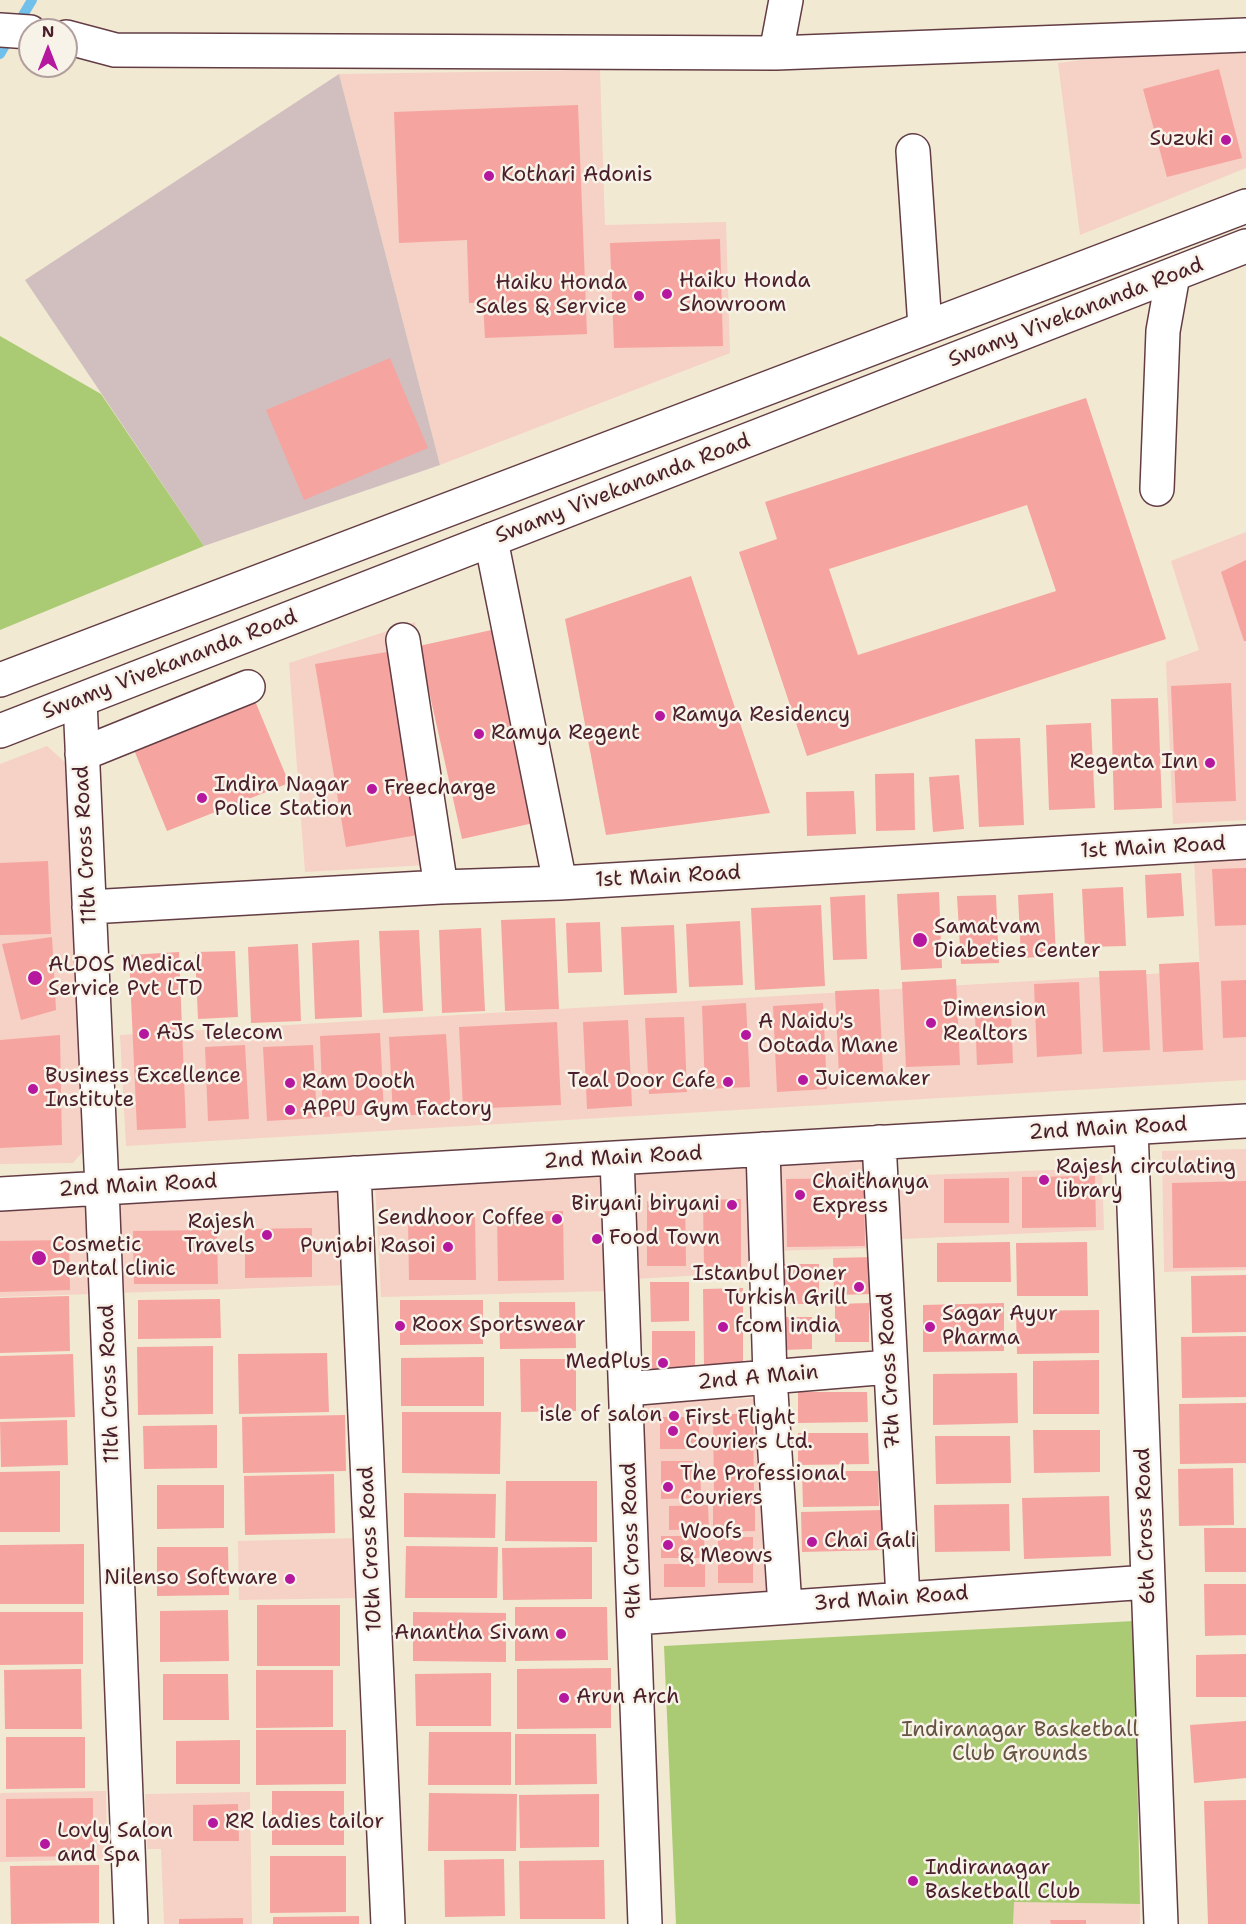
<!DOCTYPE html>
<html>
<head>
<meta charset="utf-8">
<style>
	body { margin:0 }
	#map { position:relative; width:1246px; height:1924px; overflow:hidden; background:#f2e9d3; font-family:"Shantell Sans",sans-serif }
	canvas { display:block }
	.north { position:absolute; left:18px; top:18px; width:60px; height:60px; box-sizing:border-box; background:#f7f3e8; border:2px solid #b29e9c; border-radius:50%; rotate:0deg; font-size:16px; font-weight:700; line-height:24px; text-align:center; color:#4a1f2b }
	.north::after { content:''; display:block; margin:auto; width:21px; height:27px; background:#b5179e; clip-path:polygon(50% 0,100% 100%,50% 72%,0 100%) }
</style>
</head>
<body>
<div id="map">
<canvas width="1246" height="1924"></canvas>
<div class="north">N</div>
</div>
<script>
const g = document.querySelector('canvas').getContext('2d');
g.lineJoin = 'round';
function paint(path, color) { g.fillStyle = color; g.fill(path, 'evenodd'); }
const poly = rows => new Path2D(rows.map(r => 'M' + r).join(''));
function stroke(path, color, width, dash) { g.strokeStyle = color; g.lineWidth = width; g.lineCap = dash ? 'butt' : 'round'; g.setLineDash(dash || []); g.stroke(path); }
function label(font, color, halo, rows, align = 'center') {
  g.font = font + ' "Shantell Sans",sans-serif'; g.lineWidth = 5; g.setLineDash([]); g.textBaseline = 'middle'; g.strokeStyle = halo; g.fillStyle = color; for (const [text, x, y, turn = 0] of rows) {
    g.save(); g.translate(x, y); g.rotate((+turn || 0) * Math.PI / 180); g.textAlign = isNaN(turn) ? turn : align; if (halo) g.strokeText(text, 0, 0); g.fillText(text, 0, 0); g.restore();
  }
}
paint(poly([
	[1226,43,1246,48,1246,168,1080,235,1058,63],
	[600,70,605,225,726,222,730,353,440,465,339,74],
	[1246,532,1246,820,1173,824,1166,662,1199,650,1171,561],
	[415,622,444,864,305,872,289,663],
	[47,746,67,764,85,1149,73,1163,0,1164,0,764],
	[1246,857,1246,1080,126,1146,120,1035,1200,971,1194,860],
	[1246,1149,1246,1270,1164,1272,1162,1151],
	[871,1159,874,1248,774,1251,771,1161],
	[747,1167,754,1272,635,1279,629,1174],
	[1102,1168,1104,1230,902,1239,899,1176],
	[605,1177,609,1291,381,1297,375,1184],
	[344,1191,348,1285,117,1293,113,1199],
	[90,1205,92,1294,0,1297,0,1208],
	[763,1398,769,1598,648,1601,642,1402],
	[359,1538,362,1598,239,1600,238,1541],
	[106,1791,107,1859,0,1862,0,1793],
	[250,1792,252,1924,164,1924,161,1849,147,1849,145,1794],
	[1013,1902,1140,1904,1140,1924,1013,1924]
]), '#f6d1c5');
paint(poly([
	[339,74,440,465,204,546,25,280]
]), '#d1bfbf');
paint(poly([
	[0,336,101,394,204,546,0,630],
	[1134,1621,1140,1904,1014,1902,1013,1924,676,1924,664,1646]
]), '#aacb73');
stroke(poly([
	[0,54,32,0]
]), '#71bfeb', 10);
paint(poly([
	[1219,69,1242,158,1167,177,1143,89],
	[578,105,587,334,485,338,483,303,469,303,467,240,399,243,394,112],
	[720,239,723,346,614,348,610,243],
	[390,358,428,448,304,500,266,410],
	[1086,398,1166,639,807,756,739,552,777,539,765,502],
	[1027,505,1056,591,858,655,829,569],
	[1246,560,1246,641,1244,641,1221,572],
	[691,576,770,813,606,835,565,619],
	[496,629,538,822,462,839,419,646],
	[399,650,430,833,346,847,315,664],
	[1231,683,1236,801,1176,803,1171,686],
	[253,696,289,783,167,831,132,745],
	[1158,698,1162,808,1114,810,1111,699],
	[1091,723,1095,808,1049,810,1046,725],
	[1020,738,1024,825,979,827,975,739],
	[914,773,915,830,876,831,875,774],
	[959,775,964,829,933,832,929,777],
	[854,791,856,834,807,836,806,792],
	[48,861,51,934,0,935,0,863],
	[1246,868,1246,925,1215,926,1212,869],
	[1181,873,1184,916,1147,918,1145,875],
	[1123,887,1126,946,1085,947,1082,889],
	[939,892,942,968,901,970,897,894],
	[1053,893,1056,956,1021,958,1018,895],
	[865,895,867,959,833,960,830,897],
	[996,895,999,963,961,964,957,896],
	[821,905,825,986,755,990,751,908],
	[555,918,559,1009,505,1011,501,920],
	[740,921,743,985,689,987,686,924],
	[600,922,602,972,568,973,566,923],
	[674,925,677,993,624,995,621,927],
	[481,928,485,1011,442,1013,439,930],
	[419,930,423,1011,383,1013,379,931],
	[52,937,56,1010,21,1020,2,944],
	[359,940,362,1017,315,1019,312,943],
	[298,944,301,1021,251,1023,248,947],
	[235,951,238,1017,198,1019,195,952],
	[179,952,186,1128,137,1130,129,955],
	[1199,962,1203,1050,1163,1052,1159,964],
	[1146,970,1150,1050,1103,1052,1099,971],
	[956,979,960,1065,906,1067,902,982],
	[1246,980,1246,1037,1223,1038,1221,981],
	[1079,982,1082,1054,1037,1057,1034,984],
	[879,989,883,1072,839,1074,835,991],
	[746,1003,750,1087,705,1089,702,1006],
	[823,1003,827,1089,777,1092,773,1006],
	[1011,1013,1013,1063,977,1065,975,1014],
	[684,1017,687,1092,649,1094,645,1018],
	[628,1020,632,1106,587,1109,583,1022],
	[557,1022,561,1105,463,1109,459,1027],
	[380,1033,384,1114,323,1117,320,1036],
	[446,1034,451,1113,393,1116,389,1037],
	[60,1035,62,1145,0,1148,0,1040],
	[245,1045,249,1119,208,1121,205,1047],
	[313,1045,317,1118,267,1121,263,1047],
	[1095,1176,1096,1227,1022,1228,1022,1177],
	[864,1178,865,1246,787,1247,786,1179],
	[1009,1178,1009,1223,944,1223,944,1179],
	[1246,1181,1246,1267,1173,1268,1172,1183],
	[741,1199,741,1267,704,1267,703,1200],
	[685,1200,686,1266,647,1266,647,1201],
	[563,1211,564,1280,498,1281,497,1212],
	[475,1217,476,1280,409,1280,408,1218],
	[312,1228,312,1277,245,1278,245,1229],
	[217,1230,218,1284,134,1284,133,1231],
	[69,1240,70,1290,0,1292,0,1241],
	[1010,1242,1011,1282,937,1282,937,1243],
	[1087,1242,1088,1296,1017,1296,1016,1243],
	[873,1257,874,1294,834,1295,833,1258],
	[784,1264,819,1264,819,1304,784,1304],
	[1246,1275,1246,1332,1192,1333,1191,1276],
	[650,1282,689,1282,689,1321,651,1322],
	[743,1288,743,1366,704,1366,703,1289],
	[69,1296,70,1351,0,1353,0,1298],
	[220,1299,221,1338,138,1339,138,1300],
	[400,1300,483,1300,483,1344,400,1345],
	[499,1302,575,1302,576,1348,500,1349],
	[869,1303,869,1342,835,1342,835,1304],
	[1004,1303,1004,1351,923,1352,923,1305],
	[1099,1310,1099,1353,1017,1354,1016,1311],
	[781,1317,812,1317,812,1349,782,1350],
	[652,1331,695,1331,695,1370,652,1370],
	[1246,1336,1246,1397,1182,1398,1181,1337],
	[213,1346,213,1414,138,1415,137,1347],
	[327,1353,329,1412,239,1414,238,1354],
	[73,1354,75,1417,0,1419,0,1356],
	[484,1357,484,1406,401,1406,401,1358],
	[520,1359,576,1359,576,1411,521,1412],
	[1099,1360,1099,1414,1033,1414,1033,1361],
	[1017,1373,1018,1423,933,1425,933,1374],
	[798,1392,867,1392,868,1422,798,1423],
	[1246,1403,1246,1463,1180,1464,1179,1404],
	[402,1412,501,1412,500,1474,402,1473],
	[713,1414,753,1414,754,1492,714,1492],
	[345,1415,346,1471,243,1473,242,1417],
	[660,1417,699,1417,699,1449,660,1449],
	[67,1420,68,1465,1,1467,0,1422],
	[217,1425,217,1468,144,1469,143,1426],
	[1033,1430,1100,1430,1100,1472,1034,1473],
	[798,1433,868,1433,869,1464,798,1465],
	[935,1436,1010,1436,1011,1483,936,1484],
	[661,1461,700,1461,701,1498,661,1499],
	[1233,1468,1234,1525,1179,1526,1178,1469],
	[60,1471,60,1532,0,1532,0,1472],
	[802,1471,878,1471,879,1506,803,1507],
	[334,1474,335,1533,245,1535,244,1476],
	[506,1481,597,1481,597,1542,505,1541],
	[157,1485,224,1485,224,1528,157,1529],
	[404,1493,496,1494,495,1538,404,1537],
	[713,1495,755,1495,755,1531,713,1532],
	[1109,1496,1111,1556,1024,1559,1022,1498],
	[1009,1504,1010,1551,935,1552,934,1505],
	[708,1505,709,1529,669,1530,669,1506],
	[881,1510,883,1550,802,1552,801,1512],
	[1204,1528,1246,1528,1246,1572,1205,1572],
	[661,1536,704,1536,705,1558,661,1558],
	[718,1537,753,1537,753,1583,718,1583],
	[84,1544,84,1604,0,1604,0,1545],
	[406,1546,498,1547,497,1598,405,1598],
	[157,1547,228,1547,229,1595,157,1596],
	[592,1547,592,1599,503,1600,502,1548],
	[664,1564,705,1564,705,1587,664,1587],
	[1204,1584,1246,1584,1246,1635,1205,1636],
	[257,1605,340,1605,340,1666,257,1666],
	[515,1607,607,1607,608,1660,515,1661],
	[228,1610,229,1661,160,1662,160,1611],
	[0,1612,83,1612,83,1664,0,1665],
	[413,1612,506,1613,506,1662,413,1661],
	[1246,1654,1246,1697,1196,1697,1196,1655],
	[611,1668,611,1728,517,1729,517,1669],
	[81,1669,82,1729,5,1729,4,1670],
	[256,1670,333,1670,333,1727,256,1728],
	[491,1673,491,1726,416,1726,415,1674],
	[163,1674,228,1674,229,1720,163,1720],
	[1246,1721,1246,1778,1194,1783,1190,1725],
	[256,1730,346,1730,346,1784,256,1785],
	[429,1732,511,1732,511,1785,428,1785],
	[515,1734,596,1734,597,1784,515,1785],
	[6,1737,85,1737,85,1788,6,1789],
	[240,1740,240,1784,176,1784,176,1741],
	[272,1791,344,1791,344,1845,272,1845],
	[429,1793,517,1794,516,1851,428,1851],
	[599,1794,599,1847,520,1848,519,1795],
	[93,1798,93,1856,6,1857,6,1799],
	[1246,1800,1246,1924,1208,1924,1204,1801],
	[238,1804,239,1841,193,1841,193,1805],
	[270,1856,346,1856,346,1912,270,1913],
	[504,1859,505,1916,445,1917,444,1860],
	[604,1860,605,1919,520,1919,519,1861],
	[99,1865,99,1923,11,1924,10,1866],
	[359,1916,359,1924,273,1924,273,1917],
	[243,1918,243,1924,179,1924,179,1919],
	[1050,1920,1086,1920,1086,1924,1051,1924]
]), '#f6a4a0');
const minor = poly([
	[0,30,30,32],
	[66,37,115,50,776,53,1246,35],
	[776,53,786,0],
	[913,151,925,327],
	[1157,489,1163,331,1173,275],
	[491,540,560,883],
	[403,640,441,887],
	[80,701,102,1188,131,1924],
	[82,754,248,687],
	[89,907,441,887,560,883,1246,842],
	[1131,1128,1161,1924],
	[879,1142,903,1599],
	[763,1149,770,1377,785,1607],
	[617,1158,645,1924],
	[354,1173,388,1924],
	[0,1194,1246,1121],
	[626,1389,889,1367],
	[634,1618,1148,1582]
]);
const major = poly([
	[0,680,1246,206],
	[0,731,1246,246]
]);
stroke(minor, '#633d44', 36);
stroke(major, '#633d44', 36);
stroke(minor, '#fff', 33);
stroke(major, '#fff', 33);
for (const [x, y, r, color] of [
	[1226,140,6,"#b5179e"],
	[489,176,6,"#b5179e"],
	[667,294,6,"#b5179e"],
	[639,296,6,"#b5179e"],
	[660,716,6,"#b5179e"],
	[479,734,6,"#b5179e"],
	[1210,763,6,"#b5179e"],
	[372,789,6,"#b5179e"],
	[202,798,6,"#b5179e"],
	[920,940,8,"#b5179e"],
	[35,978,8,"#b5179e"],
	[931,1023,6,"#b5179e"],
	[144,1034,6,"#b5179e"],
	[746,1035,6,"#b5179e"],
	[803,1080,6,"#b5179e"],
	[728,1082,6,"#b5179e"],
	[290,1083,6,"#b5179e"],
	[33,1089,6,"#b5179e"],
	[290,1110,6,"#b5179e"],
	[1044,1180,6,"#b5179e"],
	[800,1195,6,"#b5179e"],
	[732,1205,6,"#b5179e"],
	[557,1219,6,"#b5179e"],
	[267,1235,6,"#b5179e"],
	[597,1239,6,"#b5179e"],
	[448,1247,6,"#b5179e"],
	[39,1258,8,"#b5179e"],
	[859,1287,6,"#b5179e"],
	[400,1326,6,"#b5179e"],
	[723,1327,6,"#b5179e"],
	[930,1327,6,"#b5179e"],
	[663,1363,6,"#b5179e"],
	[674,1416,6,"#b5179e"],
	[673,1431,6,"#b5179e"],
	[668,1487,6,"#b5179e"],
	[812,1542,6,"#b5179e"],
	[668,1545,6,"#b5179e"],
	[290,1579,6,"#b5179e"],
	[561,1634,6,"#b5179e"],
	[564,1698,6,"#b5179e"],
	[213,1823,6,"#b5179e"],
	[45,1844,6,"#b5179e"],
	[913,1881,6,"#b5179e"]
]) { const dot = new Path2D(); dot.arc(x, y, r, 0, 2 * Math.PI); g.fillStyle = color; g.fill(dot); stroke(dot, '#f7f3e8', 2); }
label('21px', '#4a1f2b', '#f7f3e8', [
	["Suzuki",1214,140,"right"],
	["Kothari Adonis",501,176],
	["Haiku Honda",679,282],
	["Showroom",679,306],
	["Haiku Honda",627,284,"right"],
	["Sales & Service",627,308,"right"],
	["Ramya Residency",672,716],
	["Ramya Regent",491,734],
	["Regenta Inn",1198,763,"right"],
	["Indira Nagar",214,786],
	["Police Station",214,810],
	["Freecharge",384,789],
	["Samatvam",934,928],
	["Diabeties Center",934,952],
	["ALDOS Medical",48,966],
	["Service Pvt LTD",48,990],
	["Dimension",943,1011],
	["Realtors",943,1035],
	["A Naidu's",758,1023],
	["Ootada Mane",758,1047],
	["AJS Telecom",156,1034],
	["Business Excellence",45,1077],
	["Institute",45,1101],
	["Juicemaker",815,1080],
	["Teal Door Cafe",716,1082,"right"],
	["Ram Dooth",302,1083],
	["APPU Gym Factory",302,1110],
	["Rajesh circulating",1056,1168],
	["library",1056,1192],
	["Chaithanya",812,1183],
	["Express",812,1207],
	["Biryani biryani",720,1205,"right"],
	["Sendhoor Coffee",545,1219,"right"],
	["Rajesh",255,1223,"right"],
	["Travels",255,1247,"right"],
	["Food Town",609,1239],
	["Cosmetic",52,1246],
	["Dental clinic",52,1270],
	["Punjabi Rasoi",436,1247,"right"],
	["Istanbul Doner",847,1275,"right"],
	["Turkish Grill",847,1299,"right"],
	["Sagar Ayur",942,1315],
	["Pharma",942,1339],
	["Roox Sportswear",412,1326],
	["fcom india",735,1327],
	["MedPlus",651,1363,"right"],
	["isle of salon",662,1416,"right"],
	["First Flight",685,1419],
	["Couriers Ltd.",685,1443],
	["The Professional",680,1475],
	["Couriers",680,1499],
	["Woofs",680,1533],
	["& Meows",680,1557],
	["Chai Gali",824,1542],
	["Nilenso Software",278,1579,"right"],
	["Anantha Sivam",549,1634,"right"],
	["Arun Arch",576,1698],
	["RR ladies tailor",225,1823],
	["Lovly Salon",57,1832],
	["and Spa",57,1856],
	["Indiranagar",925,1869],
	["Basketball Club",925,1893]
], 'left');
label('21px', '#4a1f2b', '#f7f3e8', [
	["Swamy Vivekananda Road",1076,313,-21],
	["Swamy Vivekananda Road",623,489,-21],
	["Swamy Vivekananda Road",170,665,-21],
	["11th Cross Road",86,845,-93],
	["1st Main Road",1153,848,-3],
	["1st Main Road",668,877,-3],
	["2nd Main Road",1108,1129,-3],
	["2nd Main Road",623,1158,-3],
	["2nd Main Road",138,1186,-3],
	["7th Cross Road",890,1371,-93],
	["2nd A Main",758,1378,-5],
	["11th Cross Road",110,1384,-92],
	["6th Cross Road",1146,1526,-92],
	["9th Cross Road",632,1541,-92],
	["10th Cross Road",371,1549,-93],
	["3rd Main Road",891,1599,-4]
]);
label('21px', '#675341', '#f7f3e8', [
	["Indiranagar Basketball",1020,1731],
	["Club Grounds",1020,1755]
]);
</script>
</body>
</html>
